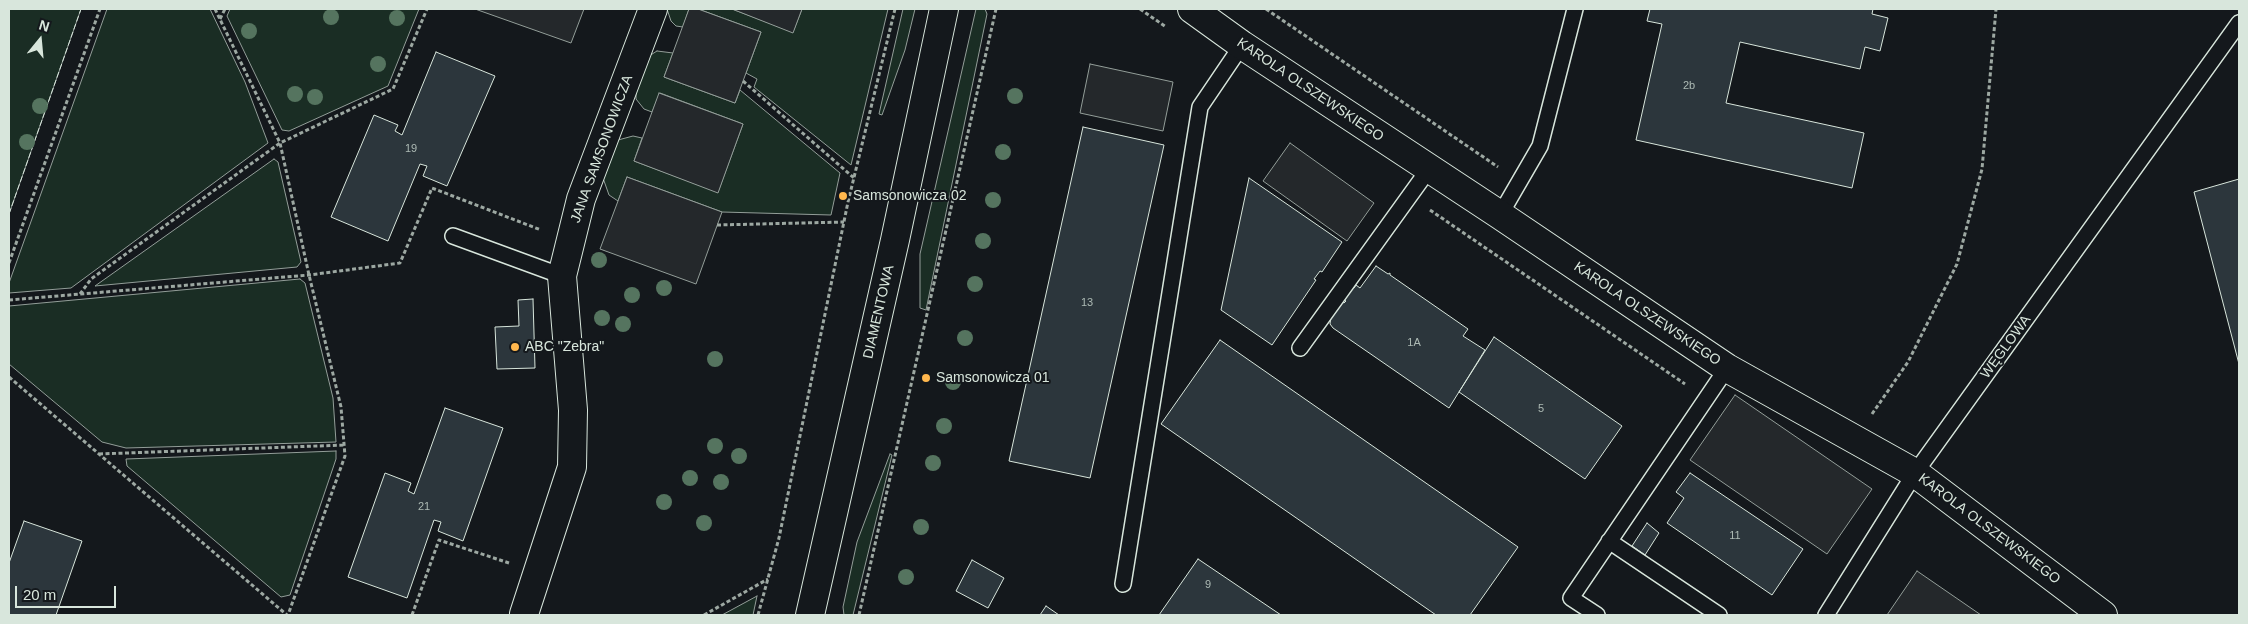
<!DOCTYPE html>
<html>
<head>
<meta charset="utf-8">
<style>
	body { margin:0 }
	#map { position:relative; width:2248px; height:624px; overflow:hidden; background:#14181c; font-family:Arial,sans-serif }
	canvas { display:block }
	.frame { position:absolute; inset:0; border:10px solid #d8e6dc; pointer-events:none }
	.north { position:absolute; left:15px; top:15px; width:50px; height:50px; -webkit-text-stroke:4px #14181c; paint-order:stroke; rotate:17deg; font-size:14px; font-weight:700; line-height:20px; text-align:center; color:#d8e6dc }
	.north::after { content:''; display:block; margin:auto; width:18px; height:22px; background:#d8e6dc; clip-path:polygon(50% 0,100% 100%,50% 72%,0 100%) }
	.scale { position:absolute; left:15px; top:586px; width:101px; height:22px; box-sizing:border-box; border:2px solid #d8e6dc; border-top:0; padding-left:6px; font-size:15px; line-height:18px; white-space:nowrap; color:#d8e6dc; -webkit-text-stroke:4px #14181c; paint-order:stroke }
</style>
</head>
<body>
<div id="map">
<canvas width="2248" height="624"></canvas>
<div class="frame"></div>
<div class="north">N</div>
<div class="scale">20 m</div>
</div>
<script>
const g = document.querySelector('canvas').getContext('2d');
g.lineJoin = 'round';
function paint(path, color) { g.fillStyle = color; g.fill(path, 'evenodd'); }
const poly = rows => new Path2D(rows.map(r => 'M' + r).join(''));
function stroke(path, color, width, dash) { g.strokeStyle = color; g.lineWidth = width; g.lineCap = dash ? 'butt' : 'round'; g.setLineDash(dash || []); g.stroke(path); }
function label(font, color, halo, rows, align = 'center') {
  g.font = font + ' Arial,sans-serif'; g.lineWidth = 4; g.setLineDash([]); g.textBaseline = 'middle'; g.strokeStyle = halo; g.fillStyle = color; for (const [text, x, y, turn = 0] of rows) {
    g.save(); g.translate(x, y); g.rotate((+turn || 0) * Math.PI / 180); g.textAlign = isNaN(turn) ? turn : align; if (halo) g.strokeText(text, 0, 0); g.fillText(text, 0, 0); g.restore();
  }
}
const green = poly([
	[9,9,81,9,9,214,9,9],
	[107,9,210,9,245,82,268,143,71,288,9,293,9,283,107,9],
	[230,9,419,9,388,86,289,131,282,130,227,16,230,9],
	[667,9,689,9,683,27,676,26,671,21,667,9],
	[698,9,732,9,793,32,802,9,888,9,851,165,754,87,757,79,746,73,761,32,698,9],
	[903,9,915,9,905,50,882,115,879,114,903,9],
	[976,9,985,9,987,14,926,310,920,308,920,254,976,9],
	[657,51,673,53,664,77,735,103,740,90,840,173,831,215,722,212,627,177,618,201,609,195,603,178,613,149,618,140,633,136,642,138,634,161,718,192,743,124,660,93,652,112,644,109,636,99,636,90,649,56,657,51],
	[274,159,278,162,301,262,297,267,95,286,274,159],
	[300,279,305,283,333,398,336,442,126,448,102,442,9,364,9,306,300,279],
	[336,451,336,459,290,595,281,597,127,466,126,459,336,451],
	[890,454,892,455,853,615,844,615,843,607,857,542,890,454],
	[757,596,753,615,722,615,757,596]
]);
paint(green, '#1a2d24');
stroke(green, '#939e99', 1);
const parking = poly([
	[475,9,584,9,571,43,475,9],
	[689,9,698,9,761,32,735,103,664,77,689,9],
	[732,9,802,9,793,33,732,9],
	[1090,64,1173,82,1163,131,1080,113,1090,64],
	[659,93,743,124,718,193,634,161,659,93],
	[1290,143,1374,203,1347,241,1263,181,1290,143],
	[627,177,722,212,696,284,600,249,627,177],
	[1735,395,1872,489,1827,554,1690,460,1735,395],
	[1917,571,1981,615,1887,615,1917,571]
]);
paint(parking, '#24282b');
stroke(parking, '#939e99', 1);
const building = poly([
	[1650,9,1873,9,1872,14,1888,18,1880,51,1865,47,1860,69,1740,42,1726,103,1864,133,1852,188,1636,140,1662,24,1647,21,1650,9],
	[436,52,495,76,447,186,423,176,427,166,420,164,388,241,331,217,374,115,398,125,395,131,402,135,436,52],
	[1083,127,1164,145,1090,478,1009,461,1083,127],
	[1249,178,1342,242,1322,272,1320,271,1314,279,1316,280,1272,345,1221,310,1249,178],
	[2239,179,2239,364,2194,192,2239,179],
	[1376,266,1388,274,1390,273,1390,275,1468,329,1463,336,1485,350,1449,408,1333,328,1330,324,1331,316,1341,301,1344,303,1346,301,1343,299,1351,286,1354,288,1356,285,1360,288,1376,266],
	[533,299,535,368,497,369,495,327,519,326,518,300,533,299],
	[1494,337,1622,426,1585,479,1459,392,1494,337],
	[1220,340,1518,547,1470,615,1436,615,1161,424,1220,340],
	[445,408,503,428,463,541,438,531,441,522,434,520,407,598,348,577,385,473,411,483,408,491,414,494,445,408],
	[1690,473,1803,549,1772,595,1667,523,1684,498,1676,492,1690,473],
	[24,521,82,541,56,615,9,615,9,563,24,521],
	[1647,523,1659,533,1645,555,1632,546,1647,523],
	[1198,559,1281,615,1159,615,1198,559],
	[972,560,1004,578,988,608,956,591,972,560],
	[1046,606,1059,615,1040,615,1046,606]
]);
paint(building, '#2c363c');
stroke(building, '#d8e6dc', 1);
const service = poly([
	[1500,215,1540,146,1575,9],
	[453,236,562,276],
	[1300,348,1429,169],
	[1609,541,1719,615],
	[1123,584,1200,107,1242,45],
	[1597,615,1571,598,1727,368],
	[1826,615,1915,473,2239,23]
]);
const minor = poly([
	[1192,9,1242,45,1500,215,1727,368,1915,473,2103,615],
	[524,614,572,467,573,410,562,276,581,199,653,9]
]);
const tertiary = poly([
	[810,615,895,240,944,9]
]);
stroke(service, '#d8e6dc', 18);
stroke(minor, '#d8e6dc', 30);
stroke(tertiary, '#d8e6dc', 30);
stroke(poly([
	[215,9,280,143,309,275,341,407,345,456,288,615],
	[1140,9,1166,27],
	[1266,9,1498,167],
	[220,19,225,9],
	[743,81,854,178],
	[1430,210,1685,384],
	[717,225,844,222],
	[9,263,100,9],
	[80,294,91,279,280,143,393,89,427,9],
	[9,300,309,275,400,263,432,188,541,230],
	[9,377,287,615],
	[1872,414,1908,362,1957,264,1982,169,1996,9],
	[99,454,344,445],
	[412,615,439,540,509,563],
	[704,615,768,579],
	[758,615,779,538,848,202,895,9],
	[859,615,996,9]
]), '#9da8a2', 3, [4, 2.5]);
stroke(service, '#14181c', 15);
stroke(minor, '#14181c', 28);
stroke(tertiary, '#14181c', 28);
stroke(poly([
	[9,214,81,9]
]), '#d8e6dc', 1, [6, 2.5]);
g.fillStyle = '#55745f';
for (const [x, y] of [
	[331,17],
	[397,18],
	[249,31],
	[378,64],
	[295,94],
	[1015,96],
	[315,97],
	[40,106],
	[27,142],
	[1003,152],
	[993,200],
	[983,241],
	[599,260],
	[975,284],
	[664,288],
	[632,295],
	[602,318],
	[623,324],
	[965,338],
	[715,359],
	[953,382],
	[944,426],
	[715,446],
	[739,456],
	[933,463],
	[690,478],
	[721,482],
	[664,502],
	[704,523],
	[921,527],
	[906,577]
]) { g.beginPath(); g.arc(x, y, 8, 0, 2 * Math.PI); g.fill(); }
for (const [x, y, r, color] of [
	[843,196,5,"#ffb74d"],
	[515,347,5,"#ffb74d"],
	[926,378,5,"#ffb74d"]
]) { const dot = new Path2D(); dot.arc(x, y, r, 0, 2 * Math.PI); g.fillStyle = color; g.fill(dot); stroke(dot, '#14181c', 2); }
label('11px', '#adbab4', null, [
	["2b",1689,86],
	["19",411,149],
	["13",1087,303],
	["1A",1414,343],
	["5",1541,409],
	["21",424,507],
	["11",1735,536],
	["9",1208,585]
]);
label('14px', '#d8e6dc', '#14181c', [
	["KAROLA OLSZEWSKIEGO",1310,90,34],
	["JANA SAMSONOWICZA",602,149,-70],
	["DIAMENTOWA",879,312,-77],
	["KAROLA OLSZEWSKIEGO",1647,314,34],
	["WĘGLOWA",2006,347,-54],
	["KAROLA OLSZEWSKIEGO",1989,529,37]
]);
label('14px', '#d8e6dc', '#14181c', [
	["Samsonowicza 02",853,196],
	["ABC \"Zebra\"",525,347],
	["Samsonowicza 01",936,378]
], 'left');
</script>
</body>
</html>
